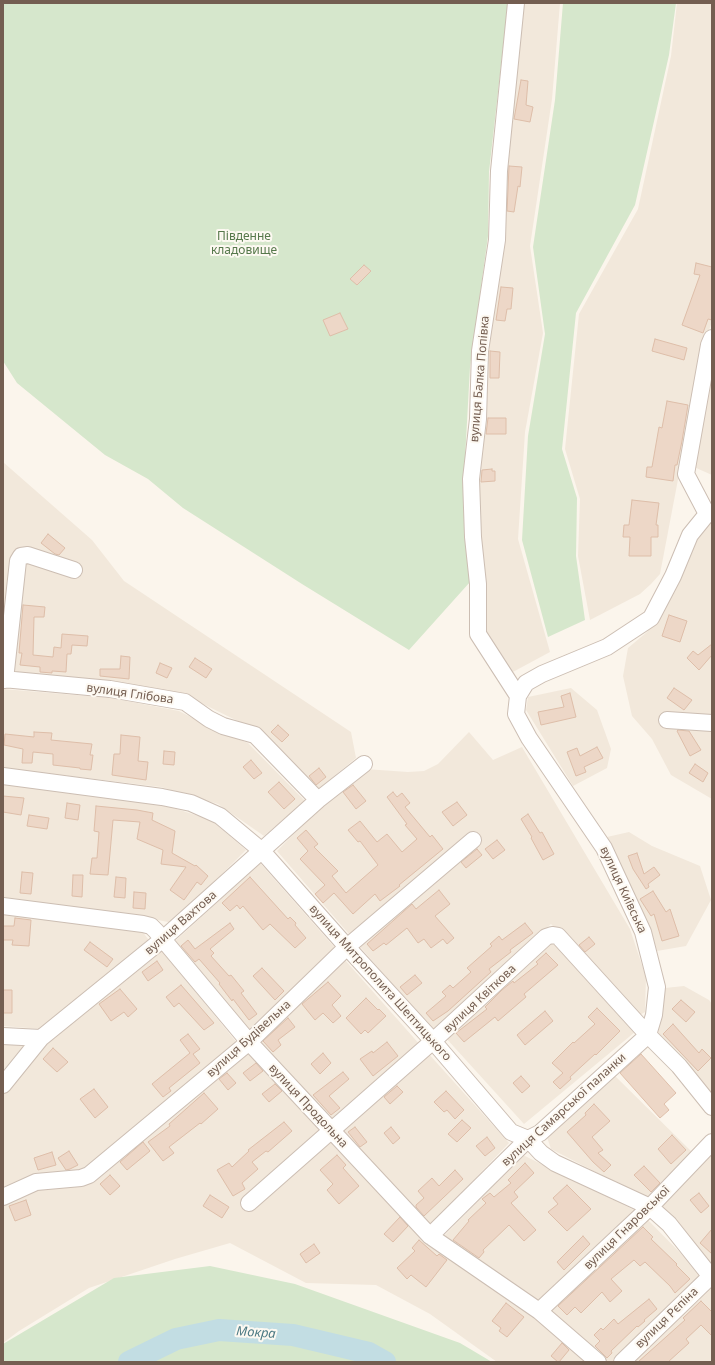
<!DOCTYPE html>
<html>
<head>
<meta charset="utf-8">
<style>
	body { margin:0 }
	#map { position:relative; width:715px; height:1365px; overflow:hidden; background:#fbf5ec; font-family:"Noto Sans",sans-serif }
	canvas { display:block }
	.frame { position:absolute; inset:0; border:4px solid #745e51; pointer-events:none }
</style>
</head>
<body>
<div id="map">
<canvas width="715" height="1365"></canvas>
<div class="frame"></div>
</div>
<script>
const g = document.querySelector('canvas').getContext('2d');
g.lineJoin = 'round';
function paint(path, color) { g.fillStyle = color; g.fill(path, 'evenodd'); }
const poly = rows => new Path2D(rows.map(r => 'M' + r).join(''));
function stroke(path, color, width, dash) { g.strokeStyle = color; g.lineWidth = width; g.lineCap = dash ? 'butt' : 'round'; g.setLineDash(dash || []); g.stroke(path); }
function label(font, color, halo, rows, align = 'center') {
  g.font = font + ' "Noto Sans",sans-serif'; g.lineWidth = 4; g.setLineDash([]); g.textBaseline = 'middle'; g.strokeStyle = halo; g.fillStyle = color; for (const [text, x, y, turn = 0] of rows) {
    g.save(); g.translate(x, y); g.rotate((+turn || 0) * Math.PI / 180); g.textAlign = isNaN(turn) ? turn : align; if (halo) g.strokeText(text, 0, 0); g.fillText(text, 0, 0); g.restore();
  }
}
paint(poly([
	[518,3,560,3,552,99,530,246,543,333,525,432,518,539,550,652,511,673,482,630,475,488],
	[677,3,712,3,712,322,704,343,660,574,651,584,640,594,590,620,578,556,580,499,565,449,579,314,638,209,671,56],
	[712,356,712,475,694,467],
	[3,462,92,540,124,581,351,732,356,758,316,791,260,732,197,701,111,684,3,674],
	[712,521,712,799,671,775,652,739,632,716,623,676,628,648,647,632,659,615,702,527],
	[571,688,597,710,611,749,607,768,573,786,526,710,528,697],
	[3,689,111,698,179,711,220,732,248,743,305,801,264,836,218,804,161,787,3,768],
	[469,732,493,760,522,747,630,929,646,977,645,1012,638,1016,551,924,433,1031,277,851,322,805,365,769,408,772,424,771,438,764],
	[3,784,161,804,211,820,246,850,173,923,143,917,3,897],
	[629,832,652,846,700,866,711,900,686,946,657,951,651,930,607,837],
	[260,863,336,949,249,1029,173,943],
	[3,912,139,927,151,943,41,1029,3,1026],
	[554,941,635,1032,524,1124,445,1037],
	[161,949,237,1043,83,1172,3,1191,3,1093,43,1043],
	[345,960,421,1046,331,1121,258,1040],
	[684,986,709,1000,712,1004,712,1097,657,1040,665,988],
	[28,1044,3,1076,3,1045],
	[248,1048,395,1208,536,1317,588,1362,497,1362,430,1314,376,1285,306,1283,230,1243,175,1259,89,1288,19,1331,3,1343,3,1201,31,1189,89,1181],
	[427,1052,509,1143,432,1224,423,1223,341,1135,341,1128],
	[613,1074,693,1153,648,1199,551,1149,547,1137],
	[712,1148,712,1269,660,1204],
	[523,1155,636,1211,538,1303,441,1239],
	[645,1217,703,1276,615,1362,605,1362,545,1310],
	[710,1287,712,1289,712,1362,633,1362]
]), '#f2e8db');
paint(poly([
	[3,3,508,3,489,172,488,236,470,367,464,477,464,532,470,582,409,650,302,584,183,508,148,479,105,455,17,383,3,361],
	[563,3,676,3,669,55,635,205,576,313,562,449,577,498,576,556,585,620,548,637,522,540,528,436,545,334,533,247,555,100],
	[210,1266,295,1284,460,1343,492,1362,3,1362,3,1344,114,1278]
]), '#d6e7cc');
stroke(poly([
	[129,1362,176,1339,219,1330,293,1335,369,1353,385,1362]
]), '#c2dde3', 22);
const building = poly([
	[521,80,528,81,526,105,533,107,530,122,514,119,521,80],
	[509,166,522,167,520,187,518,186,514,212,507,211,509,166],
	[696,263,712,267,712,320,708,319,703,333,682,325,700,275,694,274,696,263],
	[364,265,371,271,357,285,350,279,364,265],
	[501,287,513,288,511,309,507,309,505,321,496,320,501,287],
	[340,313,348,329,330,336,323,320,340,313],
	[655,339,687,348,684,360,652,351,655,339],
	[490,351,500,352,499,378,490,378,490,351],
	[667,401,688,405,682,441,677,465,675,465,673,481,646,477,647,467,652,467,659,427,662,428,667,401],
	[488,418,506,418,506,434,486,434,488,418],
	[492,469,492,471,495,471,495,481,481,482,482,470,492,469],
	[632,500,659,503,656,525,658,525,658,537,651,537,651,556,629,556,630,537,623,537,624,525,629,525,632,500],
	[48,534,65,548,59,555,55,554,41,543,48,534],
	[23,605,45,607,44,617,34,617,33,655,53,657,54,647,61,648,62,634,88,636,87,646,72,645,71,654,67,654,66,672,52,671,52,673,40,672,40,667,20,665,22,653,19,653,23,605],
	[669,615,687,621,680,642,662,636,669,615],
	[712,644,712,655,699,670,687,658,693,651,698,655,712,644],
	[121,656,130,657,129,679,100,676,100,669,120,669,121,656],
	[195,658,212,669,206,678,189,667,195,658],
	[160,663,172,668,167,678,156,673,160,663],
	[674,688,692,700,684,710,667,698,674,688],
	[570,693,576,717,541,725,538,712,564,707,561,696,570,693],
	[278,725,289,735,282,742,271,732,278,725],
	[678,730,689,731,701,750,690,756,677,731,678,730],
	[34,732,52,733,51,740,92,744,90,755,93,755,91,770,80,769,80,768,53,765,53,754,33,752,32,763,22,763,23,749,4,745,5,734,34,737,34,732],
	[121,735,140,737,138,761,148,762,146,780,112,775,114,754,120,754,121,735],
	[597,747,603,758,584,767,586,772,576,776,567,752,577,748,580,756,597,747],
	[164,751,175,752,174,765,163,764,164,751],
	[251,760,262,773,254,779,243,767,251,760],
	[695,764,708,773,703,782,689,773,695,764],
	[319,768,326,777,316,785,309,776,319,768],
	[279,782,295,799,284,809,268,792,279,782],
	[353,785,366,801,356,809,343,792,353,785],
	[393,792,397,797,402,793,410,803,405,807,430,837,432,835,443,849,399,885,400,886,380,901,375,894,353,914,334,893,323,903,315,894,325,885,300,859,308,851,297,838,306,830,318,844,314,847,338,871,332,876,346,893,378,865,360,841,358,842,348,830,360,821,377,842,387,834,402,852,417,839,405,825,407,824,387,797,393,792],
	[3,796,24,798,21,815,3,812,3,796],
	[457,802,467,815,453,826,442,812,457,802],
	[67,803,80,805,78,820,65,818,67,803],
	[96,806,137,810,153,813,152,820,175,831,172,853,195,866,196,865,208,876,201,885,197,882,184,900,170,890,186,867,161,864,163,850,137,839,140,822,113,820,108,875,90,874,92,858,97,858,99,832,94,831,96,806],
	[528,814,540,833,542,832,554,854,543,860,531,838,532,837,521,819,528,814],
	[29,815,49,818,47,829,27,826,29,815],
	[497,840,505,850,493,859,485,849,497,840],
	[477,849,482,855,466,868,461,862,477,849],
	[637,853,644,874,654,867,660,875,648,884,649,887,646,889,633,869,628,856,637,853],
	[22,872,33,873,31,894,20,893,22,872],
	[73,875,83,875,82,897,72,896,73,875],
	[116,877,126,878,125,898,114,897,116,877],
	[250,877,288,919,290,917,296,923,295,925,306,938,295,948,270,924,263,930,243,906,240,909,237,905,230,911,222,903,250,877],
	[439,890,450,904,435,916,454,938,447,944,443,939,431,948,424,939,418,943,407,928,386,945,384,943,373,951,367,944,412,904,416,909,439,890],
	[653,891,666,912,670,909,679,936,662,941,654,914,651,916,640,899,653,891],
	[134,892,146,893,145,909,133,908,134,892],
	[15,918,31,920,29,946,12,945,13,940,3,940,3,926,14,926,15,918],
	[230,923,234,929,210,949,214,953,211,956,229,976,231,975,244,991,241,993,257,1014,249,1020,233,999,232,1001,219,984,220,983,199,959,195,962,181,946,188,940,195,949,230,923],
	[525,923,533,933,510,950,511,952,489,969,491,972,448,1011,433,1021,426,1013,446,996,442,992,450,985,453,988,471,972,467,968,492,946,490,944,499,936,502,940,525,923],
	[589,937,595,944,585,952,579,945,589,937],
	[90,942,113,959,107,967,84,950,90,942],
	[546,953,558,965,524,994,526,997,498,1021,495,1017,464,1042,456,1033,487,1009,485,1007,502,990,513,981,514,983,538,964,536,962,546,953],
	[157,961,163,970,148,981,142,972,157,961],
	[262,968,284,991,275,1000,253,976,262,968],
	[415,975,422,983,407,995,400,987,415,975],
	[328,982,341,996,332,1005,341,1016,333,1023,323,1013,315,1020,302,1004,328,982],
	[181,985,214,1023,204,1030,179,1003,174,1007,166,997,181,985],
	[120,989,137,1009,128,1017,124,1012,111,1021,99,1004,120,989],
	[3,990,12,990,12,1013,3,1013,3,990],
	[366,998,378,1010,379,1009,386,1016,368,1033,365,1030,361,1034,346,1018,366,998],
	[681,1000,695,1012,686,1022,672,1009,681,1000],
	[597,1008,620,1031,596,1055,595,1054,570,1077,571,1079,560,1089,553,1082,563,1073,552,1063,573,1042,574,1043,595,1024,588,1017,597,1008],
	[545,1011,553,1021,525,1045,517,1035,545,1011],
	[288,1018,295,1027,278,1040,281,1045,273,1052,263,1041,288,1018],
	[673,1024,699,1053,702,1049,711,1058,698,1071,663,1034,673,1024],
	[188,1034,200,1049,193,1054,200,1063,169,1088,171,1091,163,1097,152,1084,190,1053,180,1040,188,1034],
	[387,1042,398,1056,373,1076,360,1059,372,1051,373,1053,387,1042],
	[53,1048,68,1062,57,1072,43,1059,53,1048],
	[323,1053,331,1063,320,1074,311,1064,323,1053],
	[641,1054,676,1093,664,1104,669,1110,660,1118,620,1073,641,1054],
	[256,1063,263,1071,250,1081,243,1073,256,1063],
	[343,1072,349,1079,329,1096,340,1108,331,1115,313,1095,343,1072],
	[227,1073,236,1083,228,1090,219,1079,227,1073],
	[521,1076,530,1086,522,1093,513,1083,521,1076],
	[275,1084,282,1091,269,1102,262,1094,275,1084],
	[397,1086,403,1092,390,1104,384,1097,397,1086],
	[94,1089,108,1107,95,1118,80,1099,94,1089],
	[446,1091,464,1110,455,1119,447,1110,444,1112,434,1102,446,1091],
	[204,1093,218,1109,201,1124,200,1123,169,1147,174,1153,163,1161,148,1142,170,1126,169,1124,204,1093],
	[594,1104,610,1121,592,1137,603,1150,598,1153,611,1165,604,1172,593,1162,567,1132,586,1115,585,1113,594,1104],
	[462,1120,471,1128,457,1142,448,1134,462,1120],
	[284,1122,292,1131,268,1152,266,1151,252,1162,258,1169,242,1183,245,1189,233,1196,217,1170,229,1163,232,1167,249,1151,248,1150,284,1122],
	[355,1127,367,1142,360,1147,348,1132,355,1127],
	[391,1127,400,1138,393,1144,384,1133,391,1127],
	[672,1135,686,1150,671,1164,658,1149,672,1135],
	[487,1137,495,1148,485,1156,476,1146,487,1137],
	[143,1142,150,1151,127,1170,120,1162,143,1142],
	[69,1151,78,1165,70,1169,66,1170,58,1158,69,1151],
	[52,1152,56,1165,38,1170,34,1158,52,1152],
	[337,1155,346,1165,343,1168,359,1186,339,1204,327,1190,333,1184,320,1170,337,1155],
	[525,1163,534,1173,514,1192,518,1197,511,1203,536,1230,524,1241,509,1225,483,1250,484,1252,479,1258,453,1240,469,1221,468,1220,486,1203,482,1199,490,1193,494,1197,511,1183,508,1180,525,1163],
	[644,1166,660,1183,651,1192,634,1175,644,1166],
	[455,1170,463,1179,424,1216,416,1207,416,1205,424,1198,418,1191,432,1178,439,1186,455,1170],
	[110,1175,120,1186,110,1195,100,1184,110,1175],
	[567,1185,591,1209,567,1231,548,1212,558,1204,553,1198,567,1185],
	[699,1193,709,1206,701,1213,690,1200,699,1193],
	[210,1195,229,1207,222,1218,203,1206,210,1195],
	[26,1200,31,1215,15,1221,9,1206,26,1200],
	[400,1217,408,1226,393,1242,384,1234,400,1217],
	[643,1227,653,1237,651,1239,677,1264,676,1265,690,1279,675,1293,670,1286,645,1262,640,1266,634,1260,611,1279,622,1291,610,1302,602,1292,581,1313,575,1307,567,1315,558,1306,643,1227],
	[712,1229,712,1254,700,1243,712,1229],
	[583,1236,590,1244,564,1270,557,1262,583,1236],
	[419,1240,437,1256,439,1254,447,1260,426,1287,411,1275,407,1279,397,1268,415,1251,412,1248,419,1240],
	[314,1244,320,1253,306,1263,300,1254,314,1244],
	[649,1299,657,1309,644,1320,645,1321,638,1327,637,1326,611,1351,612,1353,607,1358,595,1346,600,1341,594,1335,601,1328,603,1330,614,1319,618,1324,649,1299],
	[701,1301,712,1312,712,1336,701,1325,686,1339,689,1343,668,1362,638,1362,685,1320,683,1318,701,1301],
	[506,1303,524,1317,507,1337,499,1331,501,1328,492,1321,506,1303],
	[562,1343,569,1350,559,1362,558,1362,551,1356,562,1343]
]);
paint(building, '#edd7c7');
stroke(building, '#debea9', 1);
const minor = poly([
	[516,3,499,171,497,240,480,351,478,419,471,479,473,537,478,584,478,634,518,696],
	[707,514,686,474,709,345,712,338],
	[3,679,110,689,185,702,209,719,223,726,255,735,318,800],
	[5,680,18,561,21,556,28,555,74,570],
	[667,720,712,723],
	[3,776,162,797,191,803,220,816,262,851,347,947,433,1041,511,1132,528,1139,541,1153,555,1163,650,1207,669,1224,712,1278],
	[3,906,143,924,151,926,156,931,249,1042,430,1236,539,1311,598,1362],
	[648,1035,654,1015,657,987,643,932,604,848,529,738,516,714,518,696,526,683,542,674,607,647,651,618,673,576,690,535,707,514],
	[3,1036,41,1038],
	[3,1085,41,1038,163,939,318,800,364,764],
	[3,1197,36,1182,81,1178,89,1175,249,1042,347,947,473,840],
	[249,1203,433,1041,546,937,552,935,558,936,648,1035,679,1066,712,1107],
	[430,1236,528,1139,540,1133,648,1035],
	[539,1311,650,1207,712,1142],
	[622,1362,712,1275]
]);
stroke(minor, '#ccbeb3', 18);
stroke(minor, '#fff', 16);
label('12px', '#56784b', '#fdf9f2', [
	["Південне",244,237],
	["кладовище",244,251]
]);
label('12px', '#745e51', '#fdf9f2', [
	["вулиця Балка Попівка",480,379,-85],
	["вулиця Глібова",130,694,8],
	["вулиця Київська",623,890,65],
	["вулиця Вахтова",181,923,-41],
	["вулиця Митрополита Шептицького",380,983,48],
	["вулиця Квіткова",480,999,-43],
	["вулиця Будівельна",249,1039,-42],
	["вулиця Продольна",308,1106,47],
	["вулиця Самарської паланки",564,1110,-42],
	["вулиця Гнаровської",627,1228,-44],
	["вулиця Рєпіна",667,1318,-44]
]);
label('italic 13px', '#4d7a84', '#fdf9f2', [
	["Мокра",256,1333,4]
]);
</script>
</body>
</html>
